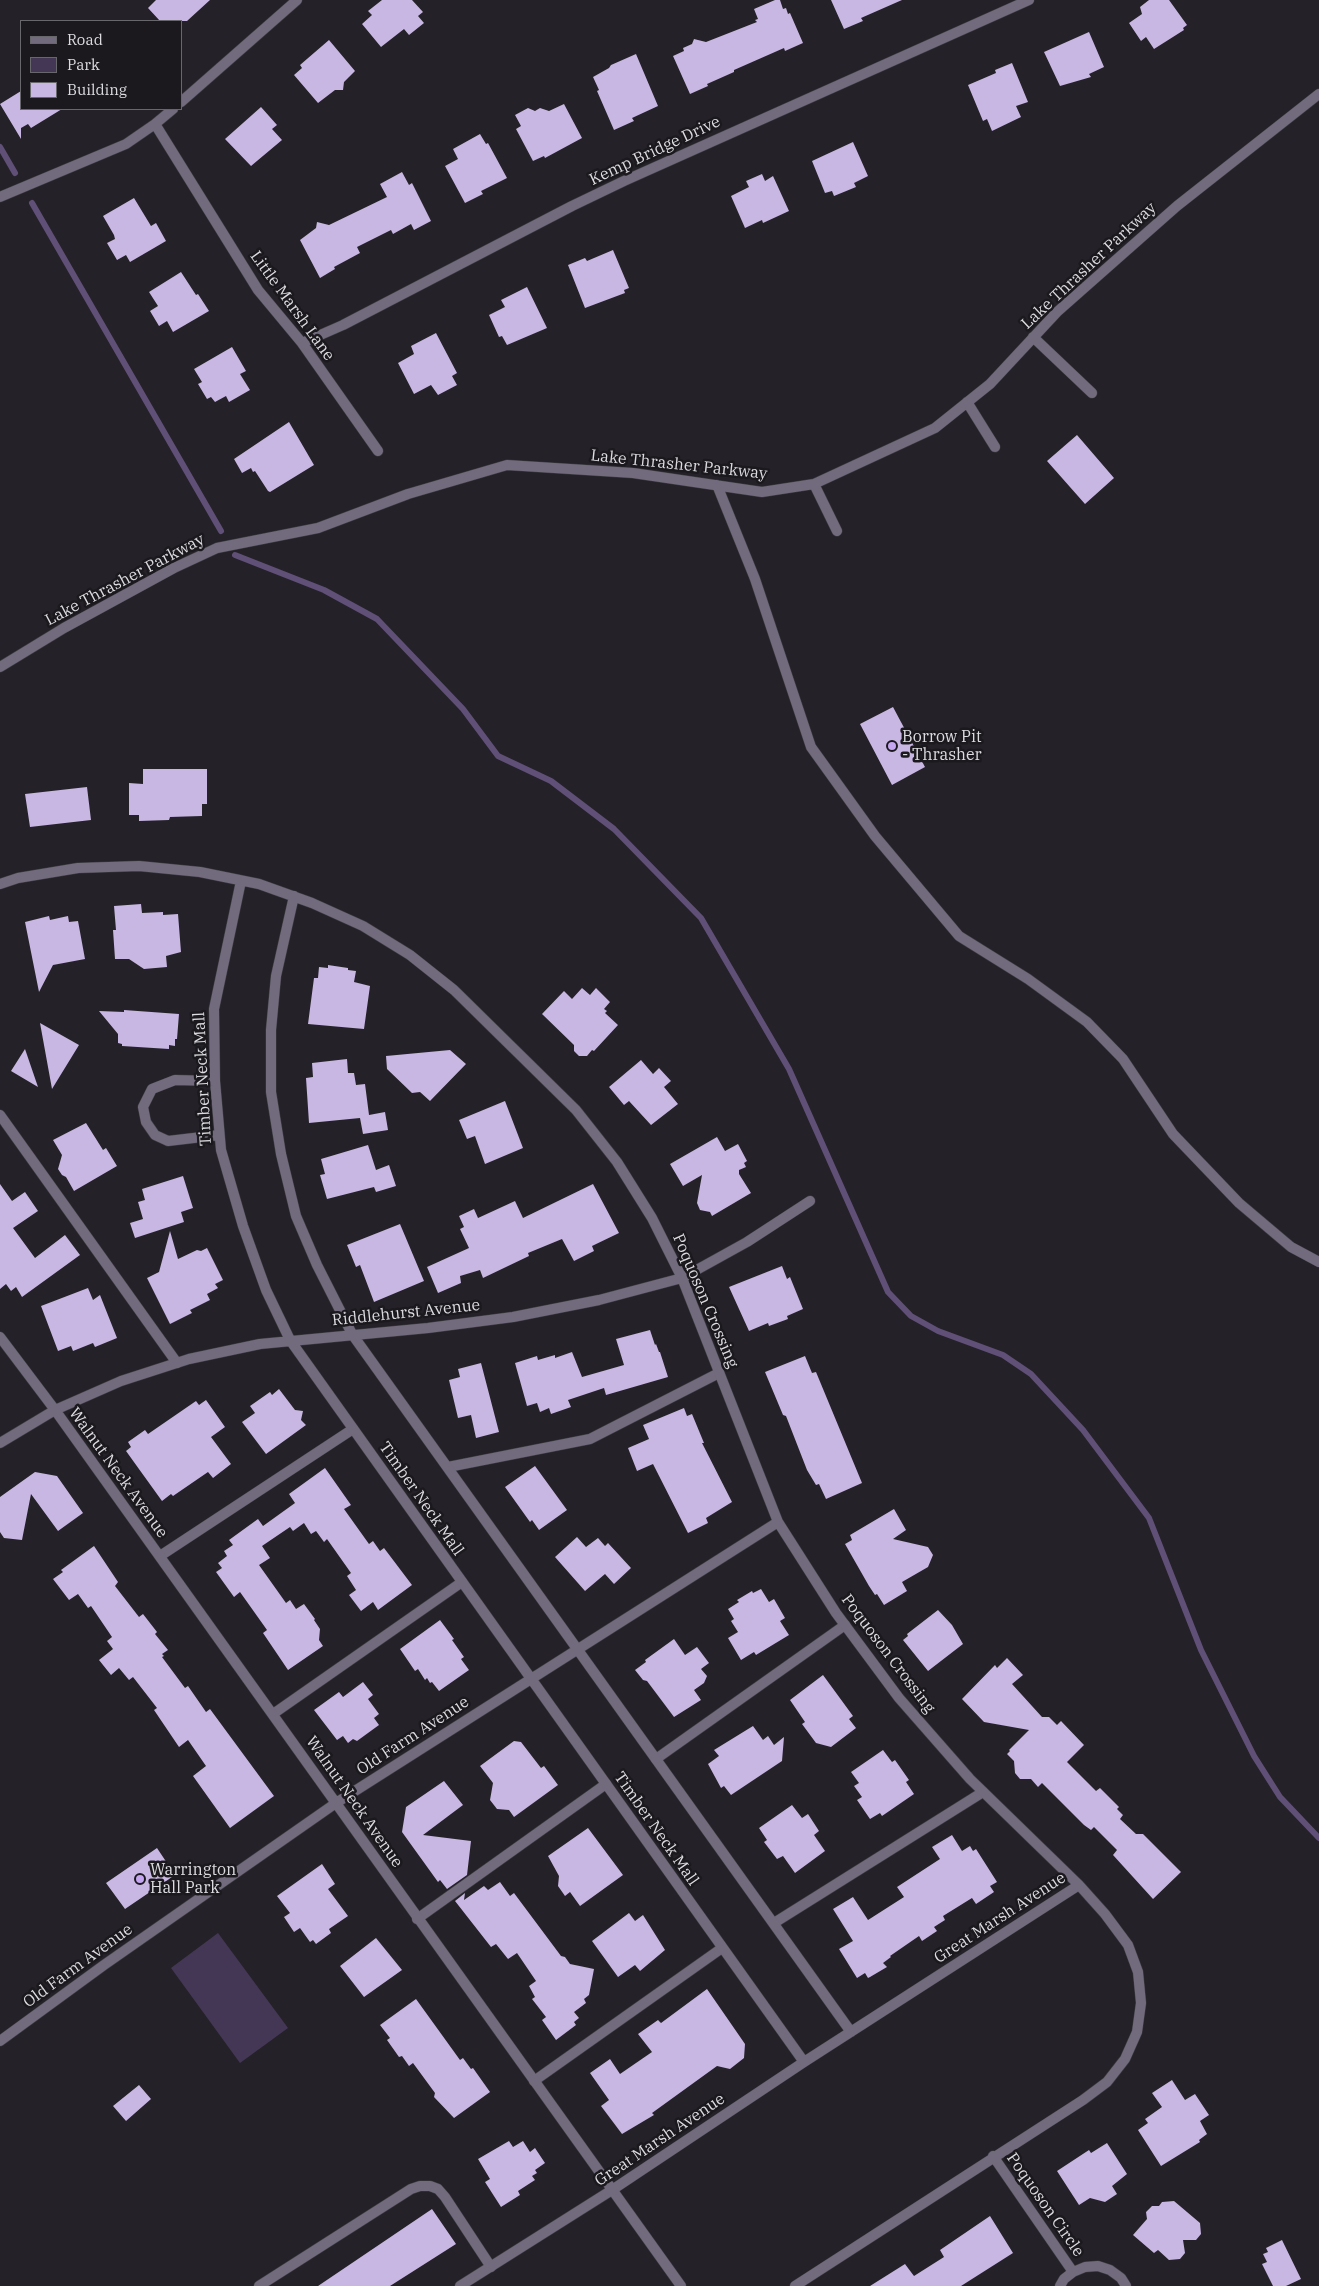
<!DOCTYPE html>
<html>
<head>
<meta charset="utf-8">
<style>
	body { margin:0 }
	#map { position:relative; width:1319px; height:2286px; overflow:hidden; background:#242228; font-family:"IBM Plex Serif",serif }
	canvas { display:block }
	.legend { position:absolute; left:20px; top:20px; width:162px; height:90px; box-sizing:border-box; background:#1b191e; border:1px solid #68676b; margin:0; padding:6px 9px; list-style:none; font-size:15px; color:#dcdbdf }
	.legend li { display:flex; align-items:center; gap:10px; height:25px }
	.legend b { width:25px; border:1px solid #68676b }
</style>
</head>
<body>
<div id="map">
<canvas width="1319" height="2286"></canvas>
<ul class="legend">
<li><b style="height:6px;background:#726a7d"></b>Road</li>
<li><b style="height:14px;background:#443755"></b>Park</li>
<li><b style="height:14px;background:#c8b6e3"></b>Building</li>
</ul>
</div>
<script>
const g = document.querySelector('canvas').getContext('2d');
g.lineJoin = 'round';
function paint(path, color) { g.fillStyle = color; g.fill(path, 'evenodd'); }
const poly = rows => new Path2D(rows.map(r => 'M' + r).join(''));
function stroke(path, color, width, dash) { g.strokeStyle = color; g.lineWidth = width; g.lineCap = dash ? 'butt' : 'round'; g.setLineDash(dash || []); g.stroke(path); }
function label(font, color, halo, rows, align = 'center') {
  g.font = font + ' "IBM Plex Serif",serif'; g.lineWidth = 5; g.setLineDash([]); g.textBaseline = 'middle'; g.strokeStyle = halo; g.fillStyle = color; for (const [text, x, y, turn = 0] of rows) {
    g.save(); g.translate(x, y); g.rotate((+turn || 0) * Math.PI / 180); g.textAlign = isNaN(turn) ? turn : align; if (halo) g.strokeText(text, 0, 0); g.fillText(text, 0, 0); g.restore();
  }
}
paint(poly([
	[218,1933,288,2028,240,2063,171,1968]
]), '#443755');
stroke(poly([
	[0,147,15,173],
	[32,203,221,531],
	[235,555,324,590,377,619,463,709,498,756,551,781,614,829,701,918,789,1069,888,1292,911,1316,938,1331,1003,1355,1031,1374,1083,1430,1149,1518,1201,1650,1254,1756,1280,1797,1319,1838]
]), '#604f77', 6);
paint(poly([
	[156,0,210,0,187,21,160,21,148,8],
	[382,0,412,0,423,12,418,16,424,23,409,35,404,29,381,47,362,24,372,15,368,11],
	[775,0,780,0,783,9,786,8,788,14,790,13,803,43,785,51,784,48,734,70,734,72,707,84,708,86,690,94,673,56,684,51,683,48,692,44,694,39,706,42,757,22,755,20,758,19,754,9],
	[831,0,902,0,861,18,863,21,844,29],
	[1149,0,1169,0,1187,25,1183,28,1184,30,1154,49,1146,37,1141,41,1129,23,1142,14,1140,7],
	[1089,32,1104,67,1089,74,1091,77,1060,86,1044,52],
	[329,40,355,71,344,82,343,90,335,90,318,103,294,75,302,68,300,65],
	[636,54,658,106,632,118,634,121,614,130,597,91,599,90,593,77,609,68,611,65],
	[1012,63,1028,102,1016,106,1021,117,992,131,987,119,983,121,968,85,996,73,995,70],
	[21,91,21,109,62,109,31,128,28,124,21,128,21,139,0,104],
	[564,104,582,138,545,158,544,156,533,161,516,129,521,126,515,115,528,108,535,111,540,108,549,111],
	[261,107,277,125,272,129,282,140,251,166,225,139],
	[480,134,486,144,488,143,507,178,481,191,483,194,465,203,445,166,458,159,453,149],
	[853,142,868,176,854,183,856,187,834,196,832,191,825,193,812,161],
	[402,172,409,185,412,183,431,221,414,230,411,224,393,234,391,230,357,247,360,253,334,267,335,269,320,278,300,240,316,228,317,222,329,225,387,197,380,184],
	[762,174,765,181,773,176,789,211,763,223,762,220,745,228,731,196,749,187,746,181],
	[134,198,151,226,156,223,166,241,130,262,126,255,117,260,107,243,115,239,114,235,103,216],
	[613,250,629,288,624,290,625,293,585,308,568,265,585,258,587,261],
	[181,272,196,295,198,294,209,311,173,332,167,321,159,326,150,311,158,306,149,292],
	[527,287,547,328,507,345,502,336,499,337,489,315,505,307,501,300],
	[436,333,457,373,452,376,457,385,438,395,431,385,414,394,398,363,414,354,411,346],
	[232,347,246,371,240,374,250,390,229,402,226,396,215,402,211,397,207,399,198,384,202,382,194,369],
	[289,422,314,465,270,492,268,491,255,471,253,472,251,468,242,473,234,459],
	[1077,435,1114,478,1085,504,1047,461],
	[893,707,925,767,892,785,860,724],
	[143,769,207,769,207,804,202,804,202,816,170,817,169,820,139,821,139,815,129,815,129,783,143,784],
	[87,787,91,820,30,827,25,794],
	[141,904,142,913,163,912,163,915,178,914,181,952,166,956,167,967,144,969,129,959,115,959,113,930,116,930,114,906],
	[49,916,50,920,68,916,69,922,78,921,85,959,53,965,39,992,25,922],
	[328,965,348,968,348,970,356,971,354,982,370,986,364,1029,308,1024,314,978,318,978,319,967,328,968],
	[582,988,590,995,596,988,610,1002,604,1009,607,1011,605,1013,618,1025,594,1051,592,1050,587,1056,579,1056,574,1051,574,1045,542,1014,564,991,572,999],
	[124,1010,179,1014,177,1039,175,1039,175,1046,169,1045,169,1049,122,1046,122,1044,118,1043,118,1034,99,1011,124,1012],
	[40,1023,79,1045,52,1089],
	[25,1049,38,1087,11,1071],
	[450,1050,466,1064,430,1101,420,1092,412,1093,387,1069,386,1056],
	[347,1059,348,1073,354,1073,356,1085,365,1084,369,1115,385,1112,388,1130,363,1134,360,1118,309,1123,306,1078,313,1077,312,1063],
	[641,1060,653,1074,659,1068,671,1081,664,1087,678,1104,651,1125,629,1101,624,1105,609,1087],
	[505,1101,523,1148,485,1164,475,1136,467,1139,459,1120],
	[86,1123,103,1150,106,1148,117,1166,74,1191,66,1177,62,1175,58,1169,62,1155,53,1140],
	[717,1137,725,1151,738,1144,747,1161,744,1163,746,1167,739,1170,739,1174,751,1193,712,1216,710,1212,700,1210,697,1203,702,1175,683,1186,670,1164],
	[368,1145,376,1170,389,1165,396,1186,376,1192,374,1187,327,1199,320,1175,325,1174,321,1159],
	[183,1176,193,1208,181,1212,184,1222,135,1238,130,1223,143,1219,138,1202,145,1200,142,1189],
	[0,1184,12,1201,25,1192,38,1211,13,1228,35,1258,65,1235,80,1255,22,1297,16,1287,11,1291,6,1284,0,1289],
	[593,1184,619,1233,592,1246,594,1251,574,1261,562,1239,528,1253,529,1256,483,1278,480,1270,460,1276,461,1283,438,1293,427,1267,469,1248,460,1229,464,1227,459,1216,474,1209,478,1218,515,1201,523,1218],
	[400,1224,424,1281,374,1302,360,1265,356,1267,347,1245],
	[170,1231,178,1259,197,1250,201,1251,207,1248,223,1280,215,1284,218,1288,207,1294,210,1300,190,1310,192,1313,170,1324,147,1278,159,1272],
	[782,1266,787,1279,790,1277,803,1309,787,1316,788,1319,769,1326,768,1323,749,1331,729,1287],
	[88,1288,93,1300,100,1295,117,1338,95,1347,93,1343,73,1351,71,1346,58,1351,41,1306],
	[650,1330,655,1345,656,1344,659,1352,660,1352,668,1377,606,1395,604,1388,568,1400,571,1407,551,1414,549,1408,540,1412,537,1403,527,1406,515,1363,537,1356,538,1360,555,1355,555,1358,572,1352,582,1377,624,1365,616,1339],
	[805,1356,812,1373,816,1372,862,1483,826,1499,819,1484,816,1485,807,1470,786,1416,783,1415,765,1372],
	[481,1363,499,1432,476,1438,471,1415,458,1418,449,1380,460,1377,458,1369],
	[279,1389,295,1410,303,1411,301,1420,306,1425,266,1454,242,1422,255,1413,250,1406,270,1392,272,1395],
	[206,1400,225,1427,211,1437,231,1464,213,1478,208,1472,173,1496,171,1494,162,1501,126,1451,131,1447,128,1442,145,1430,148,1434,196,1401,199,1405],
	[684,1408,687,1416,692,1414,704,1443,702,1443,732,1502,706,1518,708,1523,688,1533,653,1464,637,1471,628,1448,649,1439,643,1425],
	[535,1466,567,1510,539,1530,532,1520,530,1522,505,1487],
	[325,1468,351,1505,344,1509,369,1544,373,1541,380,1551,384,1548,412,1585,378,1610,373,1602,361,1611,349,1595,356,1590,347,1576,351,1573,327,1539,324,1542,316,1531,311,1534,304,1523,293,1531,290,1527,262,1546,270,1558,259,1565,286,1603,290,1600,296,1609,304,1604,315,1619,314,1620,320,1629,319,1640,323,1646,288,1670,263,1633,267,1630,240,1592,234,1597,216,1572,222,1568,218,1563,227,1556,224,1551,233,1545,229,1540,258,1519,263,1526,295,1503,289,1494],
	[35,1472,57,1476,83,1513,58,1531,31,1494,22,1540,4,1538,0,1532,0,1497],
	[894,1509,906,1530,893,1539,928,1547,933,1555,928,1567,902,1582,907,1591,884,1605,877,1594,875,1595,869,1586,845,1544,852,1540,850,1535],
	[577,1537,586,1547,598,1538,605,1546,608,1543,631,1568,614,1584,605,1574,585,1591,555,1557],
	[94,1546,118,1582,115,1586,139,1617,143,1614,157,1632,155,1634,168,1650,162,1654,164,1656,162,1657,185,1688,188,1686,206,1712,210,1709,274,1796,230,1828,193,1776,206,1766,188,1740,179,1747,154,1710,157,1708,133,1677,129,1680,119,1668,111,1675,99,1660,113,1649,107,1641,112,1637,91,1606,88,1608,78,1594,69,1600,53,1579,63,1572,61,1570],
	[761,1589,769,1602,774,1599,785,1618,780,1621,789,1635,756,1655,754,1652,741,1660,728,1638,738,1632,731,1621,734,1619,728,1609,739,1602,737,1600,752,1591,753,1593],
	[938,1610,952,1625,963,1644,928,1671,903,1640,908,1636,907,1634],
	[440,1620,454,1639,452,1640,464,1657,461,1659,469,1670,439,1691,432,1682,430,1683,427,1678,425,1680,418,1669,415,1671,400,1649],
	[674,1639,685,1655,697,1647,709,1663,701,1669,707,1676,704,1683,694,1690,701,1700,674,1717,647,1681,643,1680,635,1670,646,1662,645,1660],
	[1007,1658,1023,1675,1012,1684,1042,1717,1049,1717,1057,1725,1061,1721,1084,1745,1067,1762,1096,1791,1100,1788,1119,1807,1117,1809,1123,1815,1120,1819,1136,1834,1143,1834,1181,1872,1153,1899,1113,1855,1117,1850,1094,1827,1091,1830,1084,1825,1042,1783,1038,1787,1031,1779,1020,1779,1015,1773,1014,1761,1007,1754,1010,1751,1009,1750,1029,1730,984,1722,962,1699,995,1665,997,1668],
	[823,1675,853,1716,849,1719,856,1728,831,1747,816,1743,802,1724,805,1722,790,1700],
	[363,1682,373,1695,368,1699,379,1714,374,1718,379,1725,357,1741,353,1739,348,1743,343,1736,337,1740,314,1710,339,1692,343,1697],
	[753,1726,763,1740,768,1736,774,1745,784,1737,782,1761,731,1795,724,1786,721,1788,708,1764,719,1756,714,1750],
	[514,1741,521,1742,541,1768,544,1766,558,1785,514,1817,509,1810,497,1809,490,1800,493,1783,480,1766],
	[883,1750,892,1762,895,1760,909,1780,906,1782,914,1794,882,1816,880,1813,870,1819,857,1800,862,1797,854,1786,859,1783,851,1772],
	[444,1781,463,1805,423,1835,471,1841,467,1875,447,1889,440,1880,438,1882,402,1832,406,1807],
	[792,1805,802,1818,808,1814,819,1831,814,1835,825,1851,795,1873,783,1856,777,1859,764,1842,767,1840,759,1828],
	[588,1828,623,1875,580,1906,570,1892,565,1896,558,1886,559,1876,548,1856],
	[952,1835,962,1851,970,1846,973,1851,976,1849,997,1882,990,1886,994,1892,976,1904,972,1898,943,1916,945,1920,934,1927,937,1931,922,1941,919,1936,890,1956,891,1957,883,1963,887,1967,870,1977,868,1978,865,1973,857,1978,839,1949,853,1941,833,1909,853,1897,868,1920,904,1897,897,1887,940,1859,932,1847],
	[157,1848,175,1875,125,1909,106,1883],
	[322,1864,335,1884,328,1889,348,1916,329,1929,331,1933,316,1944,313,1940,310,1942,300,1928,294,1932,284,1917,290,1913,277,1896],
	[500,1882,510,1896,514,1893,561,1956,565,1957,570,1964,594,1969,589,1995,584,1999,586,2003,574,2012,579,2018,574,2022,576,2025,556,2040,542,2020,546,2017,532,1999,535,1997,529,1986,536,1981,517,1953,508,1959,496,1944,491,1947,455,1901,465,1893,464,1900,484,1886,488,1890],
	[629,1913,635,1921,643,1915,665,1950,640,1971,635,1965,618,1977,592,1941],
	[376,1938,402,1970,364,1997,340,1966],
	[707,1989,745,2044,744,2058,730,2069,717,2066,652,2113,654,2115,622,2134,601,2106,609,2100,590,2073,610,2059,620,2074,652,2052,638,2034,658,2020,661,2023],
	[416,1999,460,2060,463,2058,471,2069,473,2068,490,2092,454,2118,434,2097,435,2093,413,2063,409,2066,402,2056,399,2057,387,2040,390,2038,380,2025],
	[1172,2080,1185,2100,1195,2094,1209,2115,1200,2121,1207,2134,1199,2140,1200,2142,1161,2166,1138,2130,1148,2123,1145,2119,1162,2107,1152,2093],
	[139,2085,151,2099,126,2121,113,2106],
	[509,2141,513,2147,523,2141,530,2152,535,2148,545,2163,535,2170,537,2173,532,2176,535,2180,518,2191,520,2195,501,2207,485,2182,490,2179,478,2159],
	[1107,2143,1127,2174,1112,2186,1117,2194,1105,2202,1090,2198,1079,2205,1057,2171,1089,2150,1091,2153],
	[1174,2201,1200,2223,1201,2234,1196,2240,1183,2240,1185,2253,1180,2259,1169,2260,1158,2250,1154,2253,1133,2235,1147,2219,1146,2212,1152,2206,1159,2206,1162,2202],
	[432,2209,456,2244,390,2286,318,2286],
	[990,2216,1013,2253,961,2286,870,2286,905,2264,914,2276,944,2257,940,2250],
	[1282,2240,1301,2279,1286,2286,1273,2286,1262,2264,1267,2262,1263,2254,1268,2252,1266,2248]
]), '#c8b6e3');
const service = poly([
	[1033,337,1092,393],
	[967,402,995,447],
	[814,484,837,531],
	[717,485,755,579,811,747,875,836,959,936,1028,979,1087,1022,1123,1059,1173,1134,1239,1203,1291,1247,1319,1262],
	[0,667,64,628,174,568,217,548,318,528,408,494,507,465,633,473,762,492,814,484,935,428,990,384,1057,312,1177,206,1319,94],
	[0,1115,177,1363],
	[448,1467,590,1439,719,1373],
	[160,1556,353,1429],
	[273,1714,462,1582],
	[656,1759,845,1625],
	[417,1919,606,1784],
	[774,1923,983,1792],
	[534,2081,722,1948],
	[259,2286,411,2189,420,2186,430,2186,438,2189,445,2197,491,2267]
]);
const minor = poly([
	[181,102,297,0],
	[155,124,258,290,302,343,378,451],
	[0,197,126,144,155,124,173,109],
	[302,343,343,325,572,206,624,181,1029,0],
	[241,881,214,1009,215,1081,221,1150,243,1226,266,1290,290,1340,804,2062],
	[0,884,18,878,78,868,139,866,200,872,259,884,312,903,363,926,410,955,454,990,576,1110,617,1162,652,1218,682,1278,778,1522,836,1613,899,1698,970,1779,1079,1885,1105,1914,1128,1945,1138,1972,1141,2003,1137,2032,1125,2059,1107,2082,1083,2100,795,2286],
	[294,896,276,976,271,1030,271,1092,281,1154,296,1216,317,1265,352,1334,851,2032],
	[215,1081,175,1080,152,1089,143,1107,146,1122,155,1135,168,1141,219,1135],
	[0,1337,55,1410,681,2286],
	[0,1443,55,1410,121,1381,189,1359,260,1344,428,1328,513,1317,599,1300,682,1278,747,1242,810,1201],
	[0,2041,104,1965,336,1803,778,1522],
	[993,2156,1073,2272],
	[460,2286,612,2190,804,2062,1079,1885],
	[1060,2286,1064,2279,1073,2272,1085,2267,1098,2266,1110,2270,1121,2278,1126,2286]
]);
stroke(service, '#3e3c42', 11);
stroke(minor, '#3e3c42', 11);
stroke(service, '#726a7d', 10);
stroke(minor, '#726a7d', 10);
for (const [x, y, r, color] of [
	[892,746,5,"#c5a6f0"],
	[140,1879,5,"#c5a6f0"]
]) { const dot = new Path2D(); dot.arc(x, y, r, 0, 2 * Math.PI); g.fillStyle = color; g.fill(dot); stroke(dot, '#1b191e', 2); }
label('16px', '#dcdbdf', '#1b191e', [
	["Kemp Bridge Drive",655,151,-25],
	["Lake Thrasher Parkway",1089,266,-43],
	["Little Marsh Lane",292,306,54],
	["Lake Thrasher Parkway",679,465,6],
	["Lake Thrasher Parkway",125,580,-28],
	["Timber Neck Mall",203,1079,-93],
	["Poquoson Crossing",705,1301,67],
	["Riddlehurst Avenue",406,1313,-6],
	["Walnut Neck Avenue",118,1473,54],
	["Timber Neck Mall",421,1499,55],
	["Poquoson Crossing",888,1654,53],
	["Old Farm Avenue",413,1736,-33],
	["Walnut Neck Avenue",354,1802,55],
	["Timber Neck Mall",656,1829,55],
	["Great Marsh Avenue",1000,1918,-33],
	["Old Farm Avenue",78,1966,-36],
	["Great Marsh Avenue",660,2140,-34],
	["Poquoson Circle",1045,2205,55]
]);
label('16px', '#dcdbdf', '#1b191e', [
	["Borrow Pit",902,737],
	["- Thrasher",902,755],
	["Warrington",150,1870],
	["Hall Park",150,1888]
], 'left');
</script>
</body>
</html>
